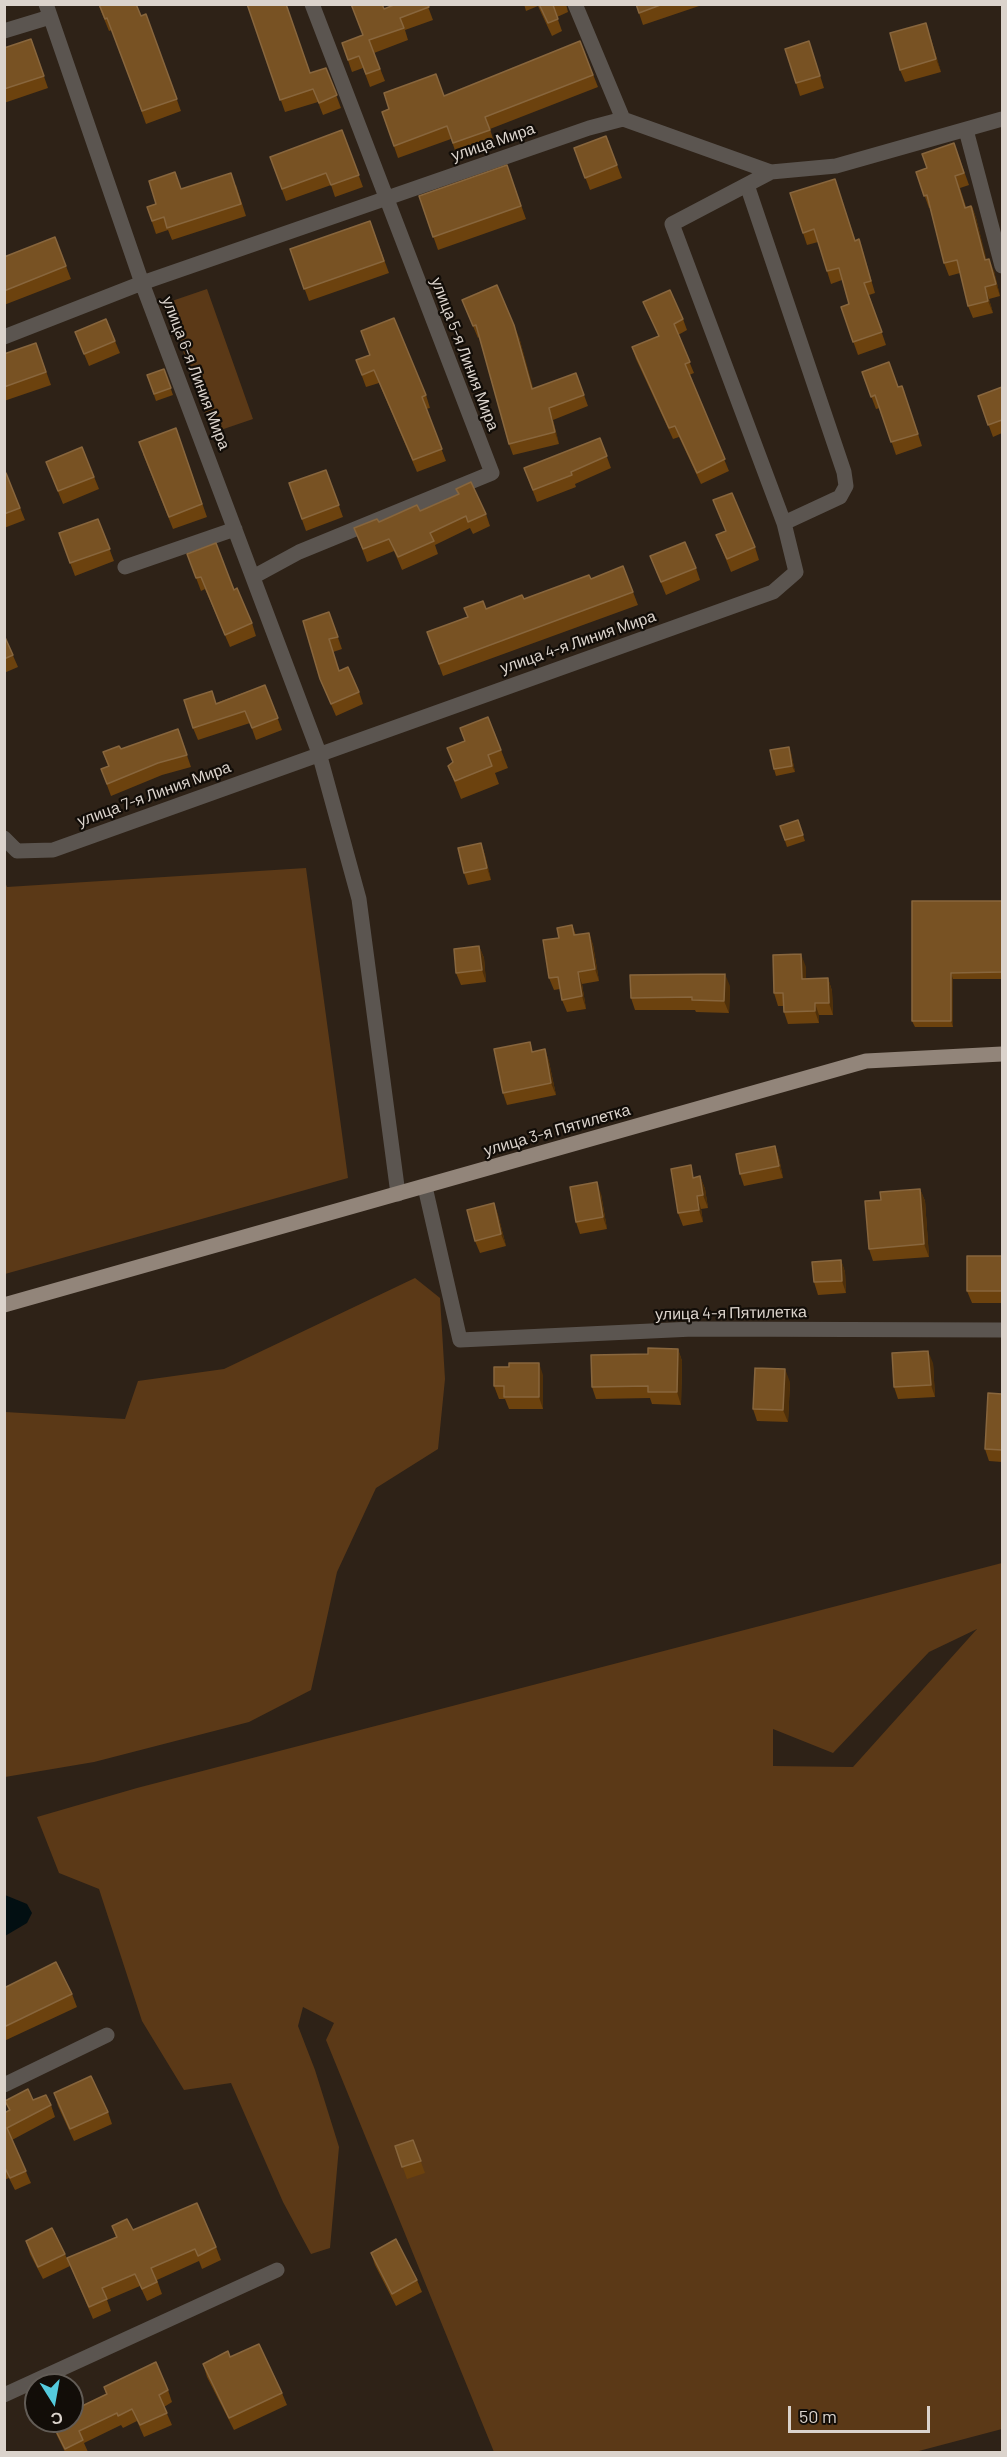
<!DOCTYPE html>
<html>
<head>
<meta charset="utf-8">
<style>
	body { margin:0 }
	#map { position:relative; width:1007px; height:2457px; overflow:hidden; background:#2e2217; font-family:Barlow,sans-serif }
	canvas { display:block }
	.frame { position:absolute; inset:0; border:6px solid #dbd3cc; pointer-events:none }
	.north { position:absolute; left:24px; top:2373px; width:60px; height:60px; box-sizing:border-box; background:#120d08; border:2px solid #625c56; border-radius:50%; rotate:169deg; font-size:16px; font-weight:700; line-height:24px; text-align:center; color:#dbd3cc }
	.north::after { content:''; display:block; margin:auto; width:21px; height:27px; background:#54cadd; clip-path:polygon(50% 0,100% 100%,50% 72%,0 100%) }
	.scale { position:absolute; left:788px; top:2406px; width:142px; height:27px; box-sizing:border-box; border:3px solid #dbd3cc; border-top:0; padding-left:8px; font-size:18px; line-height:21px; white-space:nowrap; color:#dbd3cc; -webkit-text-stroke:4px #120d08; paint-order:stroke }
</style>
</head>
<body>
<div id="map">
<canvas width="1007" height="2457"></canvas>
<div class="frame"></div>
<div class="north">С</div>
<div class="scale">50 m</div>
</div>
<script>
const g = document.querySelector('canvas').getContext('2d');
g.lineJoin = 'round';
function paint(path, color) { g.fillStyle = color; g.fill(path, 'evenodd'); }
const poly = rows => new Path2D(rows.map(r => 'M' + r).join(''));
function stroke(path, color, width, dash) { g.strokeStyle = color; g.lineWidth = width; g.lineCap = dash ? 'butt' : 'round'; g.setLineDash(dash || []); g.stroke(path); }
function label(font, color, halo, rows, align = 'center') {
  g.font = font + ' Barlow,sans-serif'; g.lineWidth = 4.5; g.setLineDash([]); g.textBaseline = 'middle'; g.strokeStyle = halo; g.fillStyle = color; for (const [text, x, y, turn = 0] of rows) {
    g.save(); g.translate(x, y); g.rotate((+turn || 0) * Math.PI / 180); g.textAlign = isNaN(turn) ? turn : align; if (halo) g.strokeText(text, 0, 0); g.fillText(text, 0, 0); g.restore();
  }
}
paint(poly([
	[207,289,253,419,212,433,166,303],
	[306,868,348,1178,5,1274,5,882,7,887],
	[415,1278,440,1298,445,1379,438,1449,376,1488,337,1572,311,1690,249,1722,94,1762,5,1777,5,1412,125,1419,138,1381,224,1369],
	[1002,1563,1002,2429,915,2452,494,2452,326,2040,334,2023,303,2007,298,2026,315,2070,339,2147,330,2248,311,2254,283,2202,231,2083,184,2090,142,2021,99,1889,59,1873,37,1817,137,1788],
	[977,1629,853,1767,773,1766,773,1729,833,1753,929,1652]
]), '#5b3917');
paint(poly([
	[5,1895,27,1904,32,1913,27,1923,5,1936]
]), '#020f12');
stroke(poly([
	[46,4,142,283,319,753,359,899,398,1194],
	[575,4,623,119],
	[4,31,50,17],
	[966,130,1002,266],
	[747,185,844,472,846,486,840,497,784,523],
	[4,337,142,283,589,128,623,119,771,172,836,166,1002,119],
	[125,567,235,529],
	[253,577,299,552,492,473,312,4],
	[4,838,17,851,53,850,773,592,796,572,784,523,672,224,771,172],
	[425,1187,460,1340,693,1329,1002,1330],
	[4,2085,107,2035],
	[4,2395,277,2270]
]), '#5b5550', 15);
stroke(poly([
	[4,1305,866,1061,1002,1054]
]), '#92857a', 15);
paint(poly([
	[98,4,141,16,146,14,181,111,146,124,112,30,109,31],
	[247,4,310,73,326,68,341,108,323,115,318,102,285,112],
	[427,4,433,20,405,30,408,40,374,53,385,81,370,87,363,68,352,72,342,43,363,35,384,9],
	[524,4,566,4,568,12,557,17,562,31,552,36,538,6,526,11],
	[636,4,705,4,643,25],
	[926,23,941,72,905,82,900,70],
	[31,39,48,88,4,103,4,48],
	[580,41,598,87,490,129,494,142,457,156,451,139,398,158,382,112,444,96],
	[809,41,824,88,800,96,796,83],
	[342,130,363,187,335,197,331,185,286,201,270,157],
	[606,136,622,178,590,190,574,148],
	[954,143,969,185,960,188,966,207,972,206,976,218,986,260,994,271,1000,296,989,299,993,313,973,318,968,306,960,273,949,276,944,263,930,208,929,208,916,172,927,168],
	[507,165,526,219,438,250,419,196],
	[835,179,855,240,859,239,863,252,875,293,869,295,886,345,858,355,841,307,849,304,842,280,831,284,818,242,807,245,803,233],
	[236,185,246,216,172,240,168,230,156,234,147,207,156,204,181,189],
	[370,221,389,273,309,301,290,249],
	[4,257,66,266,71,279,4,305],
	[462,300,519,337,533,389,576,373,588,406,553,420,559,444,513,455,509,444,479,337,478,338],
	[643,302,683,319,687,330,678,335,694,373,689,375,729,471,701,484,679,437,673,439,636,359,632,347,659,336],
	[75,332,115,341,120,353,89,366],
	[36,343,51,385,4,401,4,354],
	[356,360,426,395,430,408,426,409,446,461,417,472,379,383,366,387],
	[164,369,173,395,156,401,147,375],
	[862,372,898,387,902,386,922,446,896,455,880,408,876,409],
	[1002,387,1002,433,993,437,978,396],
	[176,428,207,517,173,529,143,454],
	[600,438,611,468,575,484,576,487,537,502,524,468],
	[82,447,99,489,63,504,46,462],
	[326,470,343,517,306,531,289,483],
	[6,473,25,520,4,528,4,474],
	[420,511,486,514,490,526,473,534,470,528,435,545,438,554,402,570,394,551,367,562,354,528],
	[98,519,114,561,75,576,59,533],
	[725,531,755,547,759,560,731,572,716,535],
	[187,554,234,590,252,623,256,636,230,647,205,589,201,591],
	[650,556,696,568,700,580,666,595],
	[623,566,638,605,443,676,427,632,467,617,486,609,524,599,591,579],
	[329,612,342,649,333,652,339,671,359,692,363,704,336,716,320,679],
	[4,635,18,667,4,673],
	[265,685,282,730,256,740,250,723,198,740,193,728,216,703],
	[460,728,501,750,508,768,495,773,499,784,461,799,448,766,453,762,447,748,465,741],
	[178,729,191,767,162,775,111,796,101,769,108,766,103,752,121,749],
	[791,753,795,772,776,776,774,769],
	[798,820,805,841,787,847,780,826],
	[481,843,485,855,491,880,468,885,464,873],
	[1002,901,1002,979,953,979,953,1027,915,1027,912,1021],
	[572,925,576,935,589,933,593,945,599,981,582,984,586,1009,567,1012,562,1000,560,989,554,990,549,978,559,938],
	[479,946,484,958,486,982,461,985,456,973],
	[806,967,806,979,828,978,832,991,833,1015,819,1015,819,1023,788,1024,784,1012,783,1006,778,1006,774,993],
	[730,986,729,1013,696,1012,695,1010,635,1010,631,998],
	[545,1049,549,1062,556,1095,507,1105,503,1093,534,1052],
	[775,1146,779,1158,783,1178,744,1186,740,1174],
	[700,1176,705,1189,708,1208,701,1209,703,1222,683,1226,678,1213,696,1177],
	[920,1189,925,1201,929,1257,873,1261,869,1249,881,1200],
	[601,1194,607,1229,580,1234,576,1222],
	[494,1203,498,1215,506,1246,480,1253,475,1241],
	[1002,1256,1002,1303,972,1303,967,1291],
	[841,1260,845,1272,846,1293,818,1295,814,1282],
	[678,1349,682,1361,681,1405,652,1404,650,1398,596,1399,592,1387,648,1354],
	[933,1363,935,1397,898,1399,894,1387],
	[543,1375,543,1409,509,1409,505,1399,499,1399,494,1386],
	[790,1382,788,1422,757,1421,753,1409],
	[1002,1394,1002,1462,989,1461,985,1449],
	[4,1988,72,1994,77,2007,4,2041],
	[54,2093,108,2112,112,2124,74,2141,58,2106],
	[33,2100,51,2105,55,2117,12,2140,31,2183,15,2190,9,2178,4,2180,4,2113,9,2111,5,2101],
	[413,2140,425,2173,407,2179,395,2146],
	[112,2226,216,2247,221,2260,202,2269,199,2261,157,2280,162,2294,147,2301,140,2286,107,2300,111,2311,93,2319,67,2258,116,2237],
	[26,2241,65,2254,70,2266,43,2279,30,2254],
	[371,2253,417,2280,422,2292,396,2306,375,2265],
	[230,2357,282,2393,287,2405,234,2430,207,2377,203,2364],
	[104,2387,168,2390,172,2402,164,2407,172,2425,144,2437,137,2421,123,2428,121,2425,84,2443,88,2452,65,2452,50,2421,106,2394]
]), '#6c420e');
paint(poly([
	[926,23,930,35,941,72,936,59],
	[971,206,976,218,990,272,985,260],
	[989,259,994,271,1000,296,996,284],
	[985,287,989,299,993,313,988,301],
	[514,325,519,337,537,401,532,389],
	[549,408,553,420,559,444,555,432],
	[789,747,791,753,795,772,792,766],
	[481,843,485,855,491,880,487,868],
	[589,933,593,945,599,981,595,969],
	[479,946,484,958,486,982,482,970],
	[801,954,806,967,806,991,802,979],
	[578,972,582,984,586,1009,582,996],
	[951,973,953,979,953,1027,951,1021],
	[725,974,730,986,729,1013,724,1001],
	[828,978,832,991,833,1015,829,1003],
	[815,1003,819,1015,819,1023,815,1011],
	[545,1049,549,1062,556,1095,551,1083],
	[775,1146,779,1158,783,1178,779,1166],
	[700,1176,705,1189,708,1208,703,1195],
	[597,1182,601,1194,607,1229,603,1217],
	[920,1189,925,1201,929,1257,924,1244],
	[697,1196,701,1209,703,1222,699,1210],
	[494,1203,498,1215,506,1246,501,1234],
	[841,1260,845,1272,846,1293,842,1281],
	[678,1349,682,1361,681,1405,677,1392],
	[928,1351,933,1363,935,1397,931,1385],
	[539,1363,543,1375,543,1409,539,1397],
	[785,1369,790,1382,788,1422,783,1410]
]), '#4e2f09');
const building = poly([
	[99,4,136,4,141,16,146,14,177,99,142,111,107,18,105,19,99,4],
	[247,4,286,4,310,73,326,68,337,95,319,103,313,89,280,100,247,4],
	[351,4,382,4,384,9,396,4,427,4,429,7,400,18,404,28,369,40,380,69,366,74,359,56,348,60,342,43,363,35,351,4],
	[539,4,554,4,553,5,558,19,548,23,539,4],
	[636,4,663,4,639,13,636,4],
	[926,23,936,59,900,70,890,33,926,23],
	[31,39,44,76,4,89,4,48,31,39],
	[580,41,593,75,485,117,490,130,453,143,447,126,394,146,382,112,389,109,384,93,436,74,444,96,580,41],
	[809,41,820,76,796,83,785,49,809,41],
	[342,130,359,175,331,185,326,173,282,189,270,157,342,130],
	[606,136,617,165,585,178,574,148,606,136],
	[954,143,964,173,955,176,965,208,971,206,985,260,989,259,996,284,985,287,988,301,968,306,957,260,944,263,927,195,924,196,916,172,927,168,922,154,954,143],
	[507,165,521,206,433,237,419,196,507,165],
	[175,172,181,189,231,173,241,204,167,228,164,217,152,221,147,207,156,204,149,181,175,172],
	[835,179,855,241,859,239,871,281,864,283,882,332,853,342,841,307,849,304,839,268,827,271,814,229,803,233,790,193,835,179],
	[370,221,384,261,304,289,290,249,370,221],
	[55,237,66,266,4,291,4,257,55,237],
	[497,285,514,325,532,389,576,373,584,395,549,408,555,432,509,444,476,325,473,326,462,300,497,285],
	[670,290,683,319,674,324,690,362,685,364,725,459,697,473,675,426,669,428,632,347,659,336,643,302,670,290],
	[394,318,426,395,422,397,442,449,413,460,374,370,362,375,356,360,370,355,361,331,394,318],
	[106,319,115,341,84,354,75,332,106,319],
	[36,343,46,372,4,387,4,354,36,343],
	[889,362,898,387,902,386,918,434,891,442,875,395,871,397,862,372,889,362],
	[164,369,171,388,154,394,147,375,164,369],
	[1002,387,1002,420,988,425,978,396,1002,387],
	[176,428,202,504,169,517,139,442,176,428],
	[600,438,607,456,571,472,572,475,533,490,524,468,600,438],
	[82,447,94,477,58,491,46,462,82,447],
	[326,470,339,505,302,519,289,483,326,470],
	[6,473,20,508,4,514,4,474,6,473],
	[471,482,486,514,468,522,466,516,430,533,434,541,398,557,389,539,363,549,354,528,377,519,379,522,417,505,420,511,459,494,456,489,471,482],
	[732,493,755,547,727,559,716,535,726,531,713,500,732,493],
	[98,519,110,549,70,563,59,533,98,519],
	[685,542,696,568,661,582,650,556,685,542],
	[216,543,234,590,237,588,252,623,225,635,201,577,196,578,187,554,216,543],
	[623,566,633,592,439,664,427,632,468,617,464,608,483,601,486,609,522,595,524,599,589,575,591,579,623,566],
	[329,612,338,637,329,639,339,671,348,667,359,692,331,704,320,679,303,621,329,612],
	[4,635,13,655,4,659,4,635],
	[265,685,278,718,252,728,245,711,193,728,184,700,212,691,216,704,265,685],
	[488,717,501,750,488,755,492,766,455,781,448,766,453,762,447,748,465,741,460,728,488,717],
	[178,729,187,755,158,763,107,784,101,769,109,766,103,752,119,746,121,749,178,729],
	[789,747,792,766,774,769,770,750,789,747],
	[798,820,803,835,785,840,780,826,798,820],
	[481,843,487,868,464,873,458,848,481,843],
	[912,901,1002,901,1002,972,951,973,951,1021,912,1021,912,901],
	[572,925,574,935,589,933,595,969,578,972,582,996,562,1000,558,977,549,978,543,940,559,938,557,928,572,925],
	[479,946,482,970,456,973,454,949,479,946],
	[801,954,802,979,828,978,829,1003,815,1003,815,1011,784,1012,783,993,774,993,773,955,801,954],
	[725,974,724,1001,692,1000,692,997,631,998,630,975,725,974],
	[530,1042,532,1052,545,1049,551,1083,503,1093,494,1049,530,1042],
	[775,1146,779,1166,740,1174,736,1154,775,1146],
	[691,1165,693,1178,700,1176,703,1195,697,1196,699,1210,678,1213,671,1169,691,1165],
	[597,1182,603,1217,576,1222,570,1187,597,1182],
	[920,1189,924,1244,869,1249,865,1201,881,1200,880,1192,920,1189],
	[494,1203,501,1234,475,1241,467,1210,494,1203],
	[967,1256,1002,1256,1002,1291,967,1291,967,1256],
	[841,1260,842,1281,814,1282,812,1262,841,1260],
	[648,1348,678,1349,677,1392,648,1392,648,1386,592,1387,591,1355,648,1354,648,1348],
	[928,1351,931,1385,894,1387,892,1353,928,1351],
	[509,1363,539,1363,539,1397,504,1397,504,1386,494,1386,494,1367,509,1367,509,1363],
	[755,1368,785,1369,783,1410,753,1409,755,1368],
	[988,1393,1002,1394,1002,1450,985,1449,988,1393],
	[56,1962,72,1994,4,2027,4,1988,56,1962],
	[91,2076,108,2112,70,2129,54,2093,91,2076],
	[28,2089,33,2100,46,2095,51,2105,7,2128,26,2171,10,2178,4,2166,4,2113,10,2110,5,2101,28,2089],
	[413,2140,421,2161,402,2167,395,2146,413,2140],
	[197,2203,216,2247,198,2256,195,2249,151,2268,157,2282,142,2289,135,2274,102,2288,107,2299,89,2307,67,2258,117,2237,112,2226,127,2219,133,2230,197,2203],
	[52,2228,65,2254,38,2267,26,2241,52,2228],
	[396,2239,417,2280,392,2294,371,2253,396,2239],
	[259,2344,282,2393,229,2418,203,2364,228,2351,230,2357,259,2344],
	[156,2362,168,2390,159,2395,167,2413,140,2425,132,2409,118,2416,117,2413,79,2431,83,2440,65,2449,51,2421,72,2421,72,2402,76,2399,80,2407,107,2394,104,2387,156,2362]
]);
paint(building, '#785223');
stroke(building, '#88663d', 1.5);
label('16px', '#dbd3cc', '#120d08', [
	["улица Мира",493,142,-19],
	["улица 5-я Линия Мира",465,354,69],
	["улица 6-я Линия Мира",196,373,69],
	["улица 4-я Линия Мира",578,642,-19],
	["улица 7-я Линия Мира",154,794,-20],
	["улица 3-я Пятилетка",557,1130,-16],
	["улица 4-я Пятилетка",731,1313,-1]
]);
</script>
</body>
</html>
